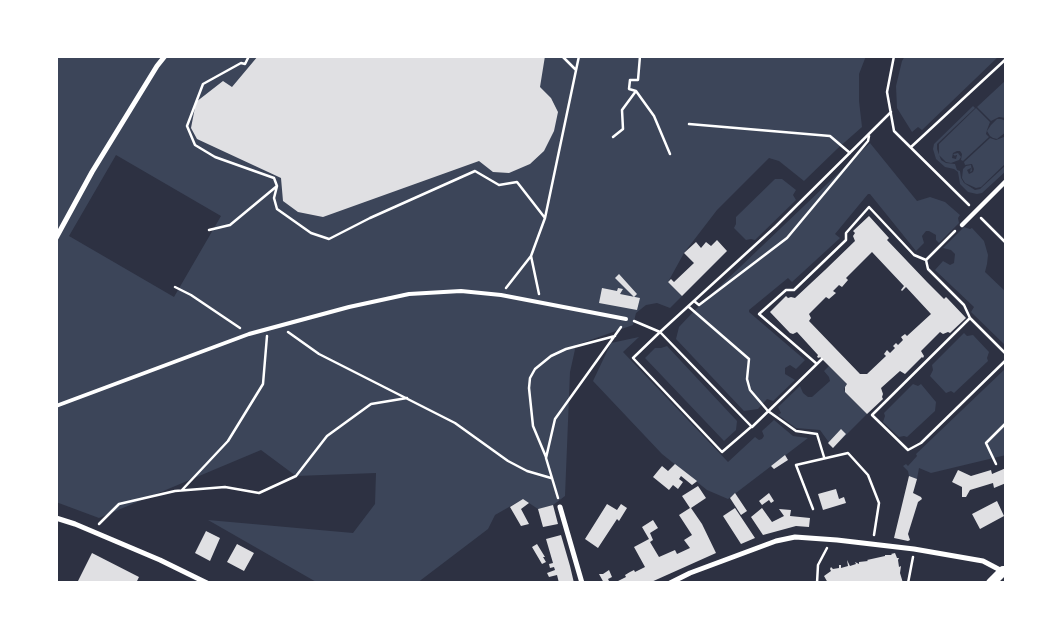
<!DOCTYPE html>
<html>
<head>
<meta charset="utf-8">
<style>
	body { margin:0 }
	#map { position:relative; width:1062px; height:639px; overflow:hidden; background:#2d3142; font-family:"Exo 2",sans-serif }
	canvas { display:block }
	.frame { position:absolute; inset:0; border:58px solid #fff; pointer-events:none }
</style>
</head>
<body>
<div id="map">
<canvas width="1062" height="639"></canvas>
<div class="frame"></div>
</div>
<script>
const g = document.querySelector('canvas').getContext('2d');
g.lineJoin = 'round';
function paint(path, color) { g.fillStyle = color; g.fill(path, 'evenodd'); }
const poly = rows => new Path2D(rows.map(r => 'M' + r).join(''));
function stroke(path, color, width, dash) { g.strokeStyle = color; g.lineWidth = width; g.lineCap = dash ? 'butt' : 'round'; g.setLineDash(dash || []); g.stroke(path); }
paint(poly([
	[56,56,866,56,859,74,859,101,862,127,837,149,804,181,779,161,769,158,717,210,684,253,668,282,682,296,670,308,657,303,646,305,636,313,633,325,576,345,570,372,565,496,553,505,538,509,523,499,495,515,488,529,417,583,318,583,208,520,353,533,375,504,376,473,296,476,261,450,99,518,56,502],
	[116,155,221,216,174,297,69,236],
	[905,56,999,56,922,130,918,127,912,132,897,108,896,86,902,61],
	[1006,80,1006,118,999,117,991,121,977,107],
	[973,106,975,108,937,144,937,149,941,160,946,163,955,164,957,170,960,171,961,178,964,183,975,190,980,189,1006,165,1006,171,982,193,977,194,968,192,960,184,958,172,954,169,945,167,936,159,933,149,934,144],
	[976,108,990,122,987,130,986,134,989,137,963,161,961,160,962,154,960,151,957,151,953,153,952,158,956,159,957,155,956,155,955,156,953,154,958,153,961,157,959,160,951,163,946,162,939,155,939,144],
	[997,119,1001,119,1006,121,1006,132,997,139,993,138,990,136,987,131,991,125],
	[1004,137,1006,139,1006,163,981,187,976,188,965,183,962,178,963,169,966,166,971,165,972,171,970,172,971,168,967,170,969,174,973,172,974,169,972,164,965,165,964,162,990,138,996,140],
	[870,143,917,201,930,197,945,202,960,215,958,218,959,223,939,243,936,240,936,235,929,231,926,231,922,236,924,243,916,251,870,194,868,194,835,234,840,238,792,282,788,278,749,310,749,312,805,360,796,369,790,365,785,368,785,374,795,380,773,401,767,399,758,409,744,411,676,339,679,327,695,310],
	[775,179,782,179,796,190,793,195,796,200,755,240,751,239,746,240,734,228,736,224,736,217],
	[964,227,970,229,972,228,984,241,988,255,987,264,985,272,1006,292,1006,346,971,312,974,307,935,270,943,261,950,265,954,263,955,254,951,250,943,248],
	[964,333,967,336,973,335,989,352,987,358,988,361,954,393,951,391,946,393,930,376,933,370,932,365],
	[639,337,623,352,728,462,755,437,759,440,762,439,764,436,762,431,774,420,793,436,808,438,728,499,707,490,662,454,593,381,611,343],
	[667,346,737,421,736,430,724,441,645,358,655,348,661,348],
	[829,366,847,384,844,389,845,392,867,414,833,448,820,430,796,428,778,415,781,413,778,407,800,386,803,393,808,397,812,397,830,381,829,377,824,371],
	[1006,368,1006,455,931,473,919,468,917,479,909,476,908,471,903,466,906,464,908,466,917,456,916,454],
	[913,384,918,386,921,384,936,402,935,411,907,437,904,436,899,437,883,422,885,416,884,413]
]), '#3c4559');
paint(poly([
	[258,56,545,56,540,87,551,98,558,112,554,131,544,151,530,164,509,173,493,172,479,161,323,217,298,212,283,201,281,178,197,139,191,128,196,102,223,81,232,87],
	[869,216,889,238,887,240,927,282,944,299,946,297,948,299,966,318,950,333,948,332,943,334,940,332,921,351,924,356,923,358,922,357,905,374,900,371,881,388,883,394,882,397,883,399,867,414,845,392,845,387,847,384,820,357,819,358,817,357,818,355,797,332,793,334,790,333,770,312,786,296,788,298,791,297,795,298,825,270,855,241,853,236,855,233,853,231],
	[872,252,904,286,901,290,902,291,906,287,931,314,907,336,905,334,901,337,903,340,898,345,896,343,893,346,895,348,890,353,887,350,884,354,886,356,867,374,860,374,809,321,811,318,809,314,826,297,829,299,836,293,833,291,839,285,842,287,848,280,846,278],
	[717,240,727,251,682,296,668,282,671,279,674,282,694,263,684,253,696,242,701,248,706,242,711,246],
	[619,274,637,294,634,297,615,278],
	[602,288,617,291,618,288,623,289,620,294,640,298,637,310,599,303],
	[841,429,846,434,833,448,828,443],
	[785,455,788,460,774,469,771,466],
	[675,464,697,481,696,482,692,485,681,476,679,479,683,482,678,489,673,485,669,490,653,477,662,466,668,471],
	[1006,468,1006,483,994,488,993,483,970,490,966,497,962,497,962,487,952,482,958,470,971,476,991,470,992,474],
	[909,476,917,479,913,493,921,497,922,499,918,502,908,534,910,540,908,541,894,538],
	[698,486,706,498,691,508,702,524,716,553,649,583,614,583,626,577,625,575,630,572,634,570,635,572,645,567,634,547,649,539,642,527,653,520,658,528,650,533,653,540,650,542,659,557,675,550,677,554,690,548,684,540,692,535,679,515,690,508,682,496],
	[836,489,839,499,844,497,846,503,823,510,818,494],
	[735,493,747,511,741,515,730,498],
	[769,493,774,501,771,503,769,500,762,505,759,501],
	[523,499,529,503,521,509,529,524,521,526,510,507],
	[997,501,1004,516,980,529,972,514],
	[607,504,617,510,621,504,627,508,619,521,617,519,598,548,585,539],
	[553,505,558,524,543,527,538,509],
	[735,508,755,538,741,544,723,516],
	[762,508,772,522,784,516,779,509,791,510,790,516,810,518,809,527,796,526,763,535,751,517],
	[206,531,220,538,210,561,195,553],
	[561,535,570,566,574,583,559,583,557,575,549,577,547,573,555,570,554,567,550,568,549,564,553,563,546,539],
	[237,544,254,553,244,571,227,562],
	[537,544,545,557,543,557,546,562,542,564,532,547],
	[92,553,139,577,136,583,77,583],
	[895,553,897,558,899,558,898,560,899,567,901,566,900,573,903,583,828,583,824,576,831,571,830,569,831,567,833,569,839,568,839,565,841,565,841,568,848,566,847,560,850,566,856,564,855,562,859,564,859,562,868,561,867,560,885,556,885,555,892,555,891,554],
	[609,570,612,577,608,579,610,583,604,583,599,574,603,574]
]), '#e0e0e3');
stroke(poly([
	[562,56,576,70],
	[640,56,638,80,630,80,629,89,636,91,654,116,670,154],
	[894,56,887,92,894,131,969,205],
	[689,124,830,136,850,153],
	[613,137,623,129,622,110,636,91],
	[911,147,1006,59],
	[277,186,274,198,277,209,311,233,329,239,370,218,475,171,499,185,517,182,545,218],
	[981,218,1006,243],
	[209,230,230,225,277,186,274,178,215,157,195,145,187,126,203,84,241,63,245,64,249,56],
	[955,231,926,260,928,269,964,305,970,318,1006,354],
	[531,256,539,294],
	[175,287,191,295,240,328],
	[506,288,531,256,545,218,579,56],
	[694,301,699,305,787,238,868,141,869,136],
	[689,307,749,359,747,379,750,390,768,411,796,431,817,434,824,457],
	[970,318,872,415,908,450,921,443,1006,360],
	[634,321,660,332,633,358,722,452,751,427],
	[288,332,319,354,455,423,508,461,527,471,551,478],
	[822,359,752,427,660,332,776,226,891,112],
	[817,364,759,314,786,290,794,290,846,240,846,233,869,207,914,255,926,260],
	[546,457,533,426,529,388,530,378,535,369,551,356,566,349,615,336],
	[996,464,986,443,1006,423],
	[182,490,228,441,263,384,267,336],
	[558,498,546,458,555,419,621,327],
	[813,509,796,465,848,453,868,475,879,503,874,535],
	[99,524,119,504,175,491,225,487,259,493,296,476,327,436,371,404,407,398],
	[817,583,818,565,827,548],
	[908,583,913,557]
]), '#fff', 2.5);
stroke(poly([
	[56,406,249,334,349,307,409,294,461,291,501,295,626,319]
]), '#fff', 4);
stroke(poly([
	[962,225,1006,181]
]), '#fff', 4.5);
stroke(poly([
	[56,238,92,172,157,66,165,56],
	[560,507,582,583],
	[56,518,75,524,160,560,207,583],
	[670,583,690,573,776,541,795,537,837,540,914,549,983,561,1002,571]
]), '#fff', 5);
stroke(poly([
	[991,583,1003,571,1006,571]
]), '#fff', 10);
</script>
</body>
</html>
